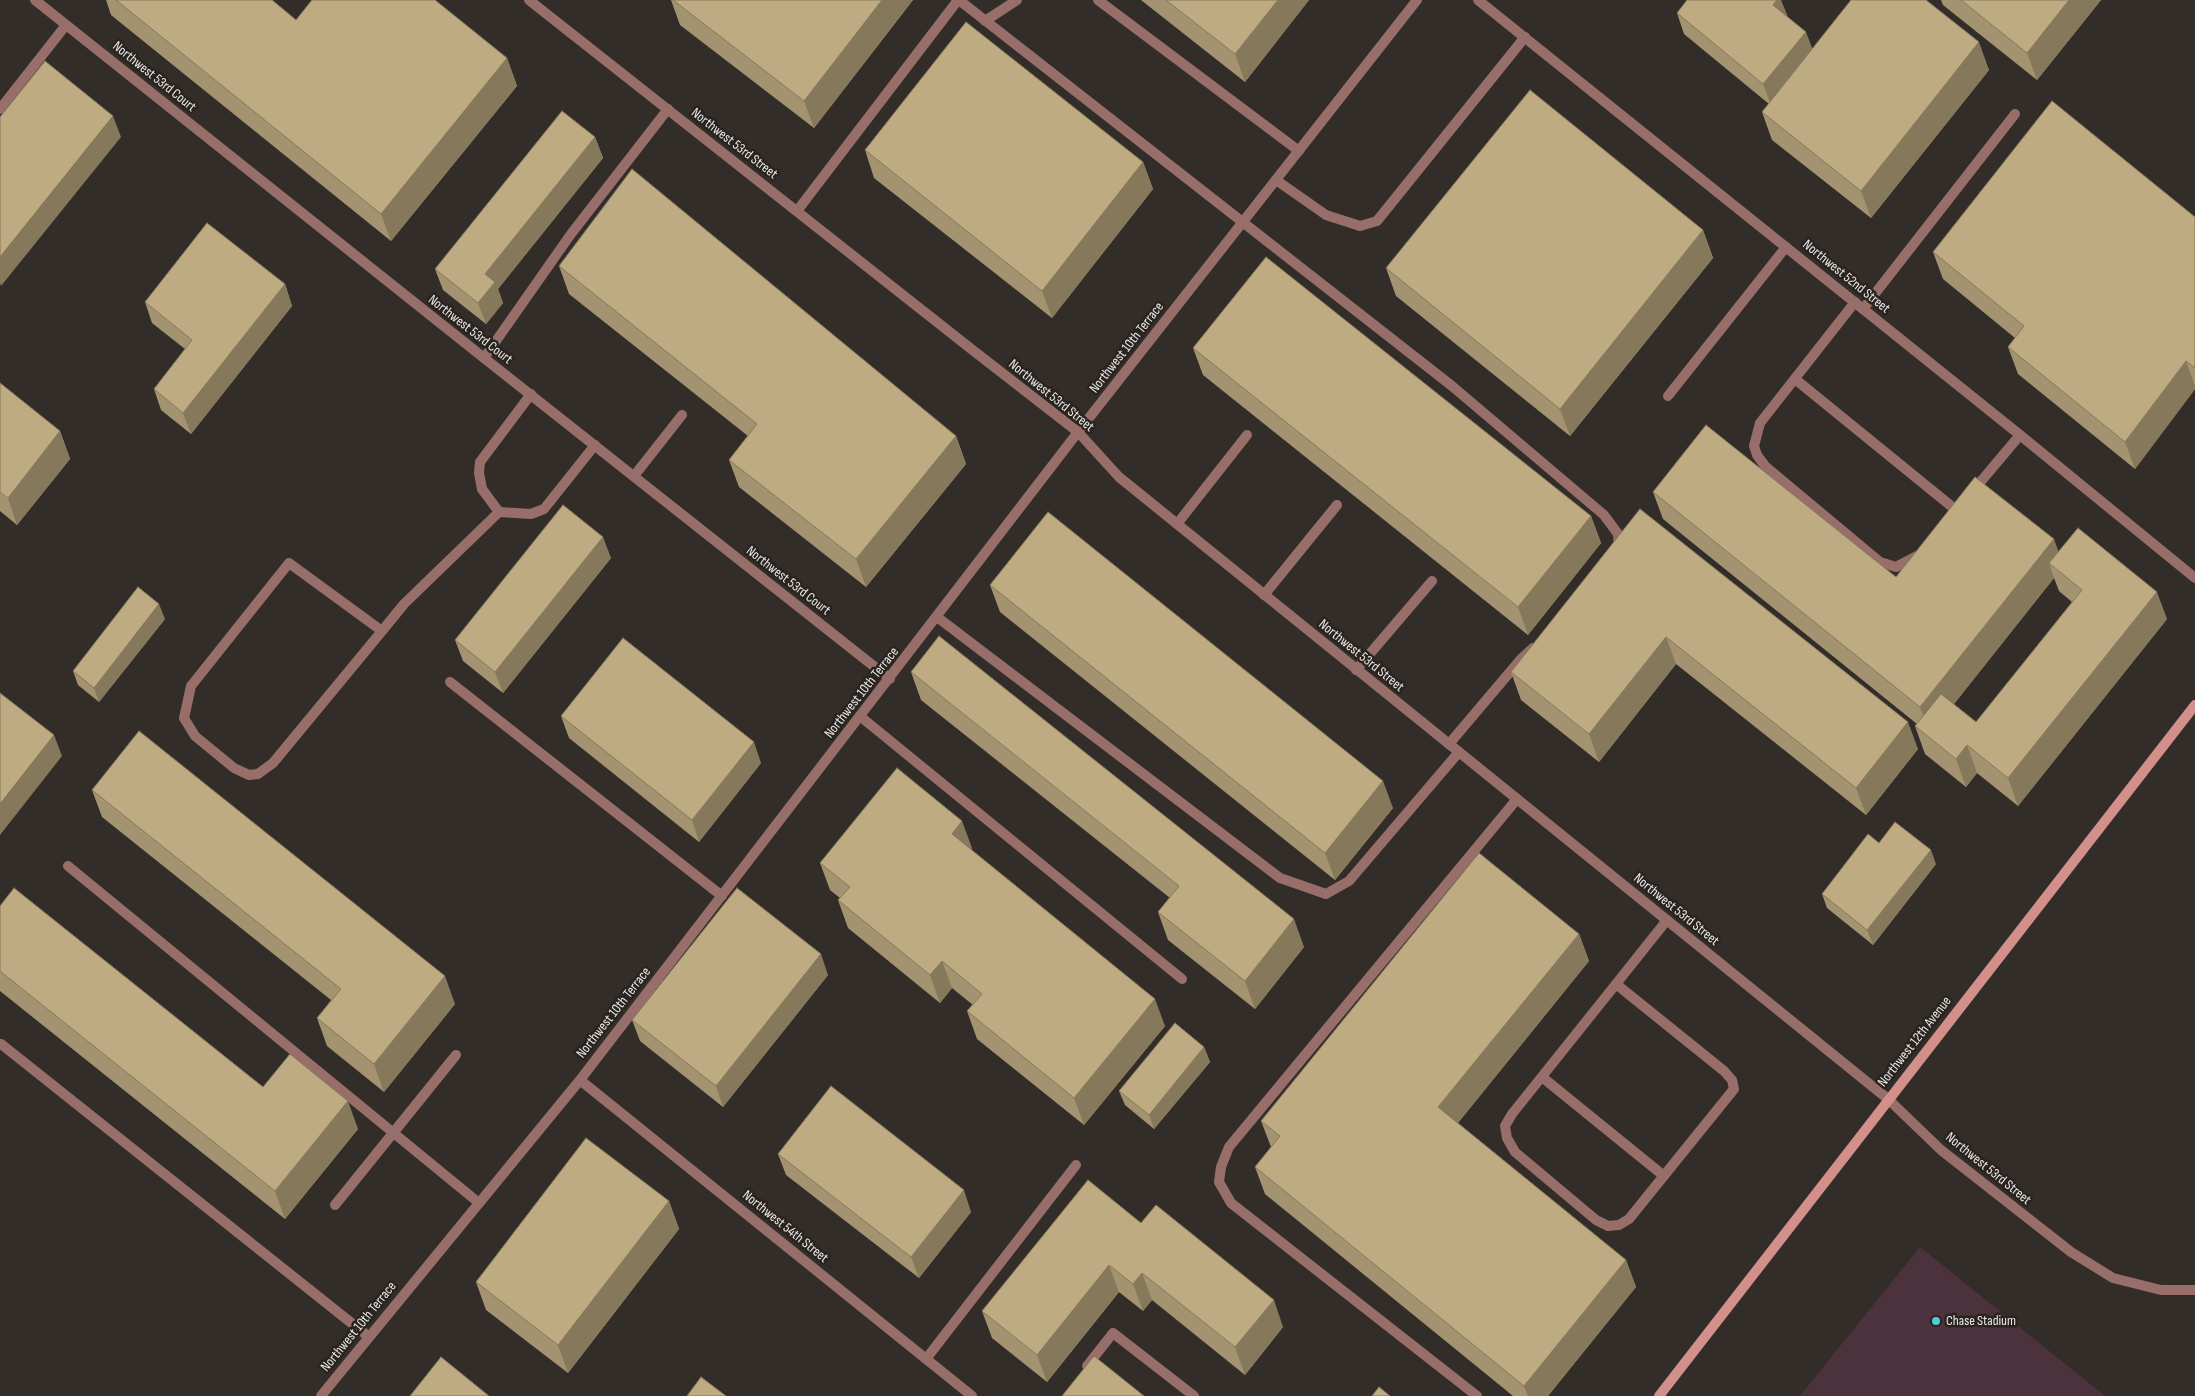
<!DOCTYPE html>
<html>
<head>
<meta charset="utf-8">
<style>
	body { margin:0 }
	canvas { display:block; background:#332d2a }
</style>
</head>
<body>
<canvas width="2195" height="1396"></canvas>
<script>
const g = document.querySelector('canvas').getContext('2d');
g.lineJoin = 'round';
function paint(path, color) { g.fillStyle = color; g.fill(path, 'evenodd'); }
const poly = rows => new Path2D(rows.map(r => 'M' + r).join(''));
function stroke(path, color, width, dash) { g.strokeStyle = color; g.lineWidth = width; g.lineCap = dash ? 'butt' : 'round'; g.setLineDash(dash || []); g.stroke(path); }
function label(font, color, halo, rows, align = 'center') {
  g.font = font + ' "Sofia Sans Condensed",sans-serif'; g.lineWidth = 5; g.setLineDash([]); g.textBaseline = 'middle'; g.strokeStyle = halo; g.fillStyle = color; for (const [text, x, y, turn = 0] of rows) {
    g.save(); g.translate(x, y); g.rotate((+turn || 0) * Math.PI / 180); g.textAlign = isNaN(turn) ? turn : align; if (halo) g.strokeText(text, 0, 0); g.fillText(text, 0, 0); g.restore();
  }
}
paint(poly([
	[1920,1247,2105,1396,1800,1396]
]), '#4c323c');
stroke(poly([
	[959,0,1452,386,1604,515,1618,534,1619,551],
	[1098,0,1299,151],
	[985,21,1017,0],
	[0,109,66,25],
	[1276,180,1326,215,1360,226,1377,221,1525,37],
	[797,211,958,0],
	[1855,302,1760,423,1754,446,1757,455,1765,466,1880,562,1896,567,1917,556],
	[1863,309,2015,114],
	[484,358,571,234,668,109],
	[1795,379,1956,510],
	[1668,396,1786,247],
	[634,476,682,415],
	[1972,492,2020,435],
	[499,512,482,489,479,473,480,462,531,394],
	[1177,524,1247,435],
	[1264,595,1337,505],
	[937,617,1280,878,1326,894,1349,881,1459,752],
	[382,631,289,563,191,686,184,718,195,736,234,768,249,775,258,774,273,763,382,631,404,604,499,512,531,514,544,509,595,445],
	[1356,670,1432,581],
	[450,682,722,896],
	[861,717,1182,979],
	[1449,744,1521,659,1533,648],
	[68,866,479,1203],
	[1616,984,1724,1071,1732,1080,1734,1089,1629,1219,1619,1225,1608,1226,1596,1220,1515,1152,1507,1138,1505,1126,1512,1114,1616,984,1667,920],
	[1,1044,369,1337],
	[1542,1077,1664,1176],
	[335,1205,456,1055],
	[926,1359,1076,1165],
	[1087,1366,1113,1333,1194,1396],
	[1477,1396,1231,1203,1219,1182,1221,1167,1229,1147,1517,799]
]), '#986e6a', 10);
stroke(poly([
	[35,0,484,358,890,679],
	[529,0,970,348,1078,432,1119,477,1888,1099,1941,1150,2071,1252,2113,1278,2161,1290,2195,1290],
	[1478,0,2020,435,2195,578],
	[580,1080,972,1396],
	[321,1396,580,1080,1078,432,1417,0]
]), '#986e6a', 10);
stroke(poly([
	[1659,1396,2195,705]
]), '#d3908b', 10);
paint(poly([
	[106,0,272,0,296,20,507,58,517,86,391,241,111,15],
	[671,0,913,0,814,128,680,25],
	[1141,0,1309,0,1245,82],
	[1941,0,2101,0,2037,80,1943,5],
	[1677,13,1812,49,1989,70,1871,218,1772,140,1762,112,1769,104,1684,34],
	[595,137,603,158,498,289,503,303,486,324,443,290,435,269],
	[865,150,1143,162,1153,189,1052,318,874,178],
	[2195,217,2195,389,2135,469,2018,374,2008,347,2015,338,1943,279,1933,252],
	[1703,230,1713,258,1570,436,1396,296,1386,268],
	[559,266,956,436,966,464,866,587,739,487,729,460,748,436,569,294],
	[285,284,292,306,191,434,161,410,154,389,185,349,152,323,145,302],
	[1193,348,1591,516,1601,543,1528,635,1203,375],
	[0,383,60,431,70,459,17,525,0,511],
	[1653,492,1896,577,2058,552,2167,619,2018,806,1977,773,1966,787,1925,754,1915,726,1917,724,1663,519],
	[2054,578,2059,591,2072,602,1976,722,1954,704],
	[1640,509,1918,749,1866,815,1676,664,1599,762,1521,700,1511,672],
	[611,558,503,693,463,661,455,640],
	[990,585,1393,808,1335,880,1000,612],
	[165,619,99,702,78,685,73,671],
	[911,672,1304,947,1255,1009,1168,940,1158,912,1170,898,921,700],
	[561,716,761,763,699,842,569,738],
	[92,790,455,1004,384,1092,327,1046,317,1018,331,1000,102,817],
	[1879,843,1936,864,1873,945,1827,908,1822,894],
	[972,848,971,849,1165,1026,1084,1125,977,1039,967,1011,973,1005,952,988,940,1003,848,928,838,900,840,898,830,890,820,863],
	[0,906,263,1087,358,1129,285,1219,0,991],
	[1579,934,1589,961,1458,1123,1626,1260,1636,1287,1548,1396,1513,1396,1265,1194,1255,1167,1271,1147,1261,1121],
	[828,975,723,1107,640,1041,632,1020],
	[1204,1047,1210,1062,1154,1129,1125,1105,1119,1091],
	[778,1154,971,1212,919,1278,786,1175],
	[669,1201,679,1229,568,1373,486,1310,476,1282],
	[1141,1223,1283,1327,1245,1375,1152,1300,1143,1311,1119,1292,1047,1382,992,1338,982,1311]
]), '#a49370');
paint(poly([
	[882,0,913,0,814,128,804,101],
	[1278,0,1309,0,1245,82,1235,54],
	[1777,0,1781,0,1788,17,1773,5],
	[2069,0,2101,0,2037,80,2027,53],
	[1806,32,1814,53,1771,105,1763,84],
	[1979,42,1989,70,1871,218,1861,191],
	[507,58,517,86,391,241,381,214],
	[113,116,121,137,1,286,0,283,0,257],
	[595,137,603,158,498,289,503,303,486,324,478,303,485,274],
	[1143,162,1153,189,1052,318,1042,291],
	[1703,230,1713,258,1570,436,1560,409],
	[285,284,292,306,191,434,183,413],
	[2186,361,2195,386,2195,389,2135,469,2125,442],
	[60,431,70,459,17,525,8,498],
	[956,436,966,464,866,587,856,559],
	[1591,516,1601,543,1528,635,1518,607],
	[603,537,611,558,503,693,495,672],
	[2054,539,2064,567,2049,563,2054,578,1930,734,1920,707],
	[2157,592,2167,619,2018,806,2008,778],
	[159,604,165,619,99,702,94,688],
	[1666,637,1676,664,1599,762,1589,734],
	[1908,722,1918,749,1866,815,1856,788],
	[54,735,62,756,0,835,0,804],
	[754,742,761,763,699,842,692,820],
	[1967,745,1977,773,1966,787,1956,759],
	[1383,781,1393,808,1335,880,1325,853],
	[962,821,972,848,962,861,952,834],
	[1931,850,1936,864,1873,945,1867,930],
	[1294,919,1304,947,1255,1009,1245,981],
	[1579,934,1589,961,1448,1135,1438,1107],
	[821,954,828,975,723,1107,716,1086],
	[942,961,952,988,940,1003,930,975],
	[445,976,455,1004,384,1092,374,1064],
	[1155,999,1165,1026,1084,1125,1074,1098],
	[1204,1047,1210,1062,1154,1129,1149,1115],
	[348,1101,358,1129,285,1219,275,1191],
	[964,1190,971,1212,919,1278,911,1257],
	[669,1201,679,1229,568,1373,558,1345],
	[1626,1260,1636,1287,1548,1396,1528,1396,1524,1386],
	[1109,1265,1119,1292,1047,1382,1037,1355],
	[1142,1273,1152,1300,1143,1311,1133,1284],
	[1274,1300,1283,1327,1245,1375,1235,1347]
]), '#86785b');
const building = poly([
	[116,0,272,0,296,20,312,0,435,0,507,58,381,214,116,0],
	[673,0,882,0,804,101,673,0],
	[1166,0,1278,0,1235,54,1166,0],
	[1687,0,1777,0,1773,5,1806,32,1763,84,1677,13,1687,0],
	[1851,0,1926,0,1979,42,1861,191,1762,112,1851,0],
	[1961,0,2069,0,2027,53,1961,0],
	[966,22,1143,162,1042,291,865,150,966,22],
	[45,61,113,116,0,257,0,117,45,61],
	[1530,90,1703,230,1560,409,1386,268,1530,90],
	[2052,101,2195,217,2195,368,2186,361,2125,442,2008,347,2024,326,1933,252,2052,101],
	[562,111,595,137,485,274,495,282,478,303,435,269,562,111],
	[632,169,956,436,856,559,729,460,757,424,559,266,632,169],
	[207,223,285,284,183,413,154,389,192,340,145,302,207,223],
	[1266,257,1591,516,1518,607,1193,348,1266,257],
	[0,383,60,431,8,498,0,492,0,383],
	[1706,425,1896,577,1975,477,2054,539,1920,707,1653,492,1706,425],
	[563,505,603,537,495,672,455,640,563,505],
	[1640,509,1908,722,1856,788,1666,637,1589,734,1511,672,1640,509],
	[1048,512,1383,781,1325,853,990,585,1048,512],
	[2078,528,2157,592,2008,778,1967,745,1956,759,1915,726,1941,694,1976,722,2082,590,2049,563,2078,528],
	[138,587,159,604,94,688,73,671,138,587],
	[939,636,1294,919,1245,981,1158,912,1179,886,911,672,939,636],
	[623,638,754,742,692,820,561,716,623,638],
	[0,693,54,735,0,804,0,693],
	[139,731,445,976,374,1064,317,1018,341,989,92,790,139,731],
	[897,768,962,821,952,834,1155,999,1074,1098,967,1011,982,994,942,961,930,975,838,900,850,887,820,863,897,768],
	[1895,822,1931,850,1867,930,1822,894,1868,834,1879,843,1895,822],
	[1479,853,1579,934,1438,1107,1626,1260,1524,1386,1255,1167,1280,1136,1261,1121,1479,853],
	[14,888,263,1087,290,1054,348,1101,275,1191,0,971,0,906,14,888],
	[737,888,821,954,716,1086,632,1020,737,888],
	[1175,1023,1204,1047,1149,1115,1119,1091,1175,1023],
	[831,1086,964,1190,911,1257,778,1154,831,1086],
	[586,1138,669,1201,558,1345,476,1282,586,1138],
	[1088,1180,1141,1223,1156,1205,1274,1300,1235,1347,1142,1273,1133,1284,1109,1265,1037,1355,982,1311,1088,1180],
	[1094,1356,1144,1396,1062,1396,1094,1356],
	[441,1357,489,1396,410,1396,441,1357],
	[701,1377,726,1396,687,1396,701,1377],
	[1379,1387,1390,1396,1372,1396,1379,1387]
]);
paint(building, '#bfab82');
stroke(building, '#86785b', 1);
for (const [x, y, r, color] of [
	[1936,1321,5,"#53cadc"]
]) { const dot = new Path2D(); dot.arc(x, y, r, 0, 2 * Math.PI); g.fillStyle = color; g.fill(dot); stroke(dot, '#292420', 2); }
label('14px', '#ebe8e5', '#292420', [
	["Northwest 53rd Court",154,77,39],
	["Northwest 53rd Street",734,144,38],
	["Northwest 52nd Street",1846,277,39],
	["Northwest 53rd Court",470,330,38],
	["Northwest 10th Terrace",1127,348,-52],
	["Northwest 53rd Street",1051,396,39],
	["Northwest 53rd Court",788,581,38],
	["Northwest 53rd Street",1361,656,39],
	["Northwest 10th Terrace",862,693,-52],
	["Northwest 53rd Street",1676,910,39],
	["Northwest 10th Terrace",614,1013,-52],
	["Northwest 12th Avenue",1915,1042,-52],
	["Northwest 53rd Street",1988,1169,39],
	["Northwest 54th Street",785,1227,39],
	["Northwest 10th Terrace",359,1327,-51]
]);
label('14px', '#ebe8e5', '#292420', [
	["Chase Stadium",1946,1321]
], 'left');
</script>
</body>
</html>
